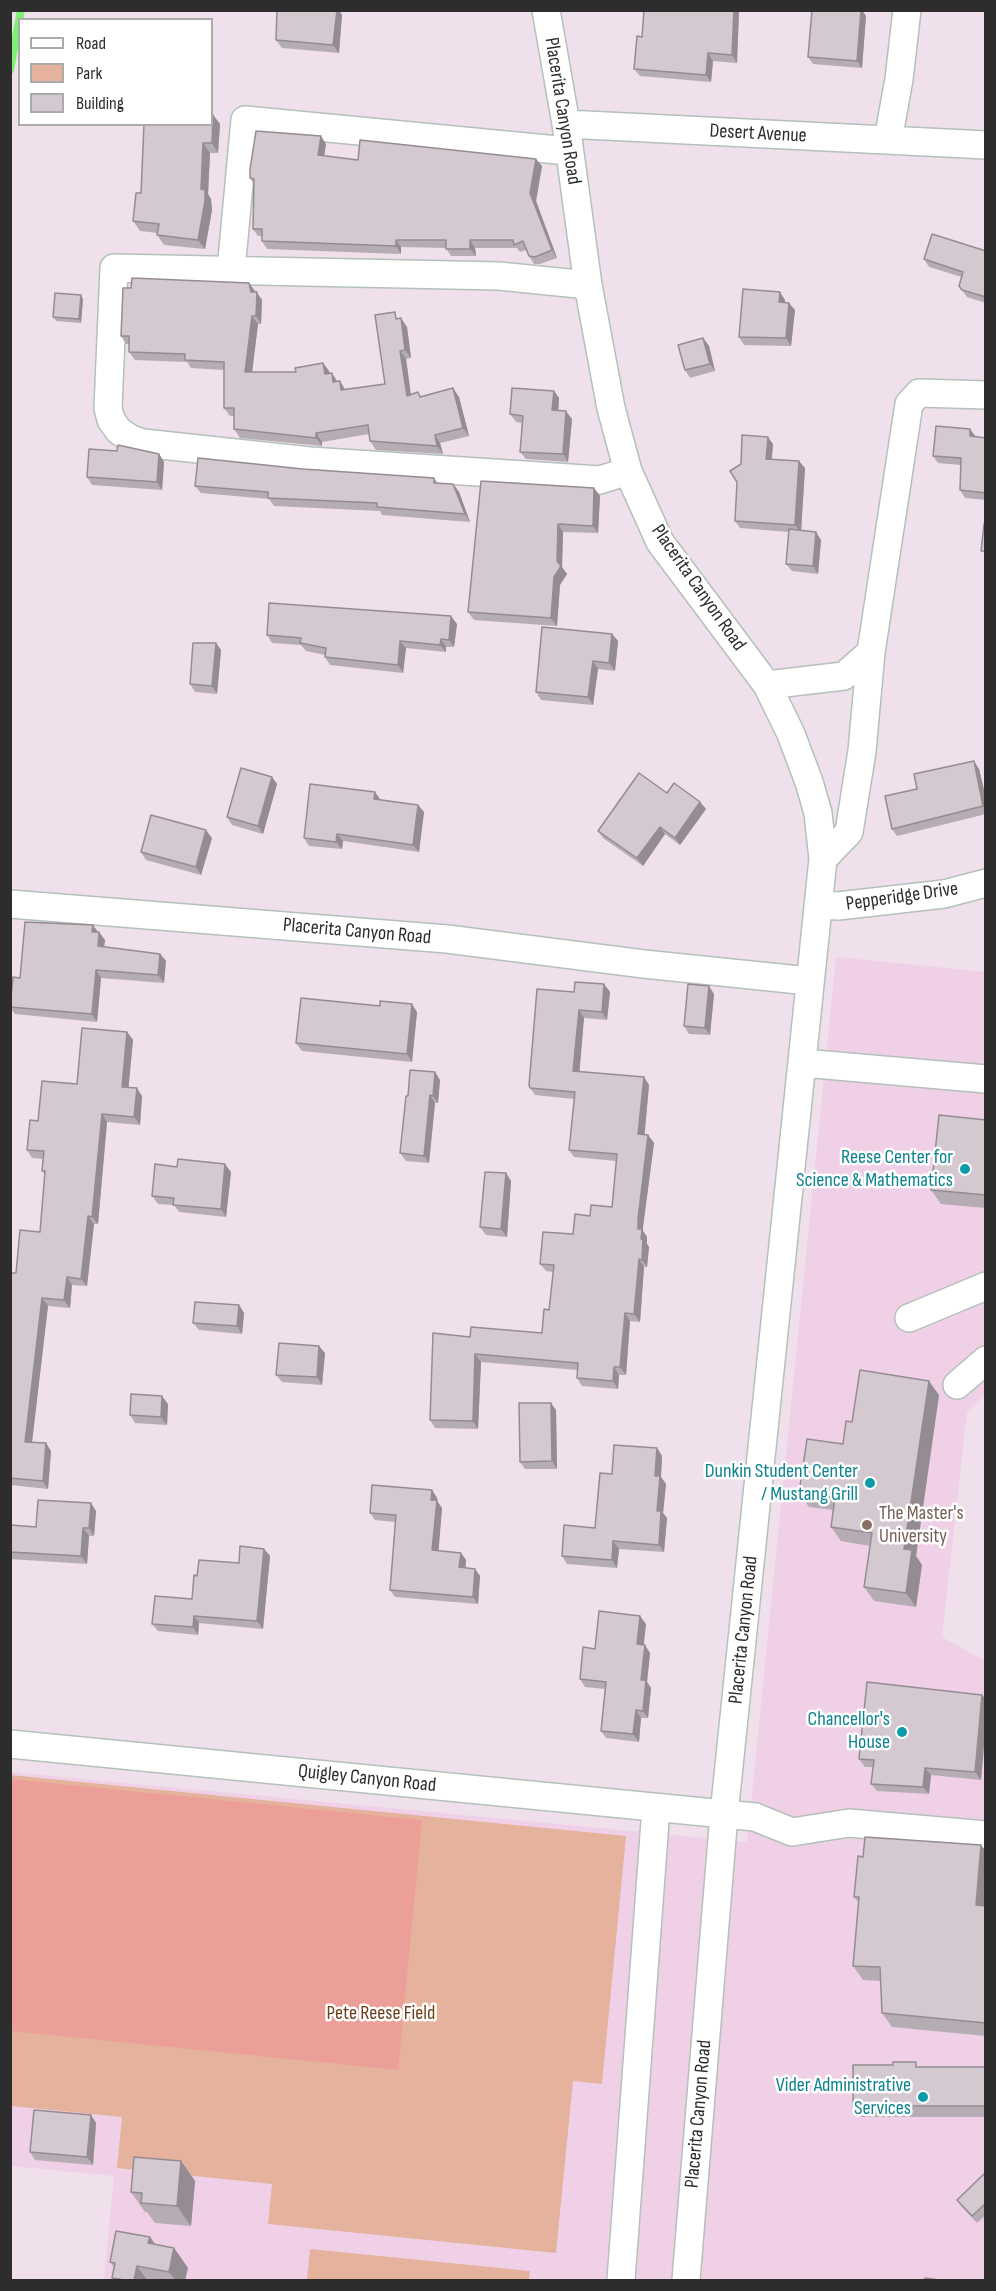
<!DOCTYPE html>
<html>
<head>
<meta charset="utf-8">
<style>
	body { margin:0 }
	#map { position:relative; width:996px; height:2291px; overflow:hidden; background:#efe0ec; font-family:"Sofia Sans Condensed",sans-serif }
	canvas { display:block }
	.frame { position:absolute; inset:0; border:12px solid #2d2d2d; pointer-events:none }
	.legend { position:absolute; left:18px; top:18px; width:195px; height:108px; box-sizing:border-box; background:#fff; border:2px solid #ababab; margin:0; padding:8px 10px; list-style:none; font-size:18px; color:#2d2d2d }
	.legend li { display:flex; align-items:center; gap:12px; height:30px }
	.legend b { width:30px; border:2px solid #ababab }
</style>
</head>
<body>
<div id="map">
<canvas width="996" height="2291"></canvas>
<div class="frame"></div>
<ul class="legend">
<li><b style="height:8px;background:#fff"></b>Road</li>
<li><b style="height:16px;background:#e5b39d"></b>Park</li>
<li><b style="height:16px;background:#d4c8d1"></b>Building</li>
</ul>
</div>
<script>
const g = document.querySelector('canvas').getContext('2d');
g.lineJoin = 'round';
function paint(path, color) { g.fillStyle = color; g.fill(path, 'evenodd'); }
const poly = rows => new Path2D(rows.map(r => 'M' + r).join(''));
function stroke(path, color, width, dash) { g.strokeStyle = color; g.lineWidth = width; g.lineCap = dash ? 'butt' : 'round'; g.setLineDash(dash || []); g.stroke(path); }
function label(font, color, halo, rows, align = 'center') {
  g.font = font + ' "Sofia Sans Condensed",sans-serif'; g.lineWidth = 5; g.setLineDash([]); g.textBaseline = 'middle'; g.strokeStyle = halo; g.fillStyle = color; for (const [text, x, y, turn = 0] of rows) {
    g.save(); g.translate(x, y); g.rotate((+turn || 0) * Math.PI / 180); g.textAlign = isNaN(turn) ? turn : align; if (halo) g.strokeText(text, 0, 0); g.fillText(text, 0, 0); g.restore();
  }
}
paint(poly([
	[836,957,985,972,985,1394,967,1412,942,1637,985,1661,985,2280,104,2280,114,2176,11,2166,10,1772,747,1842]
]), '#f0d0e6');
paint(poly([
	[10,1775,626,1836,602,2084,573,2081,556,2253,268,2224,272,2184,117,2168,122,2117,11,2106],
	[310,2249,530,2271,529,2280,307,2280]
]), '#e5b39d');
paint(poly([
	[11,1779,422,1820,398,2070,11,2031]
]), '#ec9e99');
stroke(poly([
	[10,70,21,10]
]), '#80f074', 8);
const minor = poly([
	[546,10,566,124,588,285,611,408,628,471,660,542,767,685,791,734,809,782,818,813,823,859,724,1814,686,2280],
	[566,124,986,145],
	[888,140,899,79,907,10],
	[231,270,245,120,568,151],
	[588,285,499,276,114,268,108,408,111,420,119,431,131,439,143,443,310,461,600,480,628,471],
	[767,685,844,676,871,652,909,404,919,393,986,395],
	[823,859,849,832,862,751,871,652],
	[10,904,447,939,644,964,809,981],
	[818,905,838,906,944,894,986,883],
	[803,1063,986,1079],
	[909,1318,986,1286],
	[957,1385,986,1360],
	[10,1744,755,1817,792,1832,849,1823,986,1835],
	[621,2280,656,1808]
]);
stroke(minor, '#b3c1ba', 30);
stroke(minor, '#fff', 27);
paint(poly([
	[277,10,339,10,342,15,339,53,282,48,276,40],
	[739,10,737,63,713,61,711,82,640,76,634,69,642,37],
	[866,16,862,68,813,64,808,57],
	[213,115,220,124,218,153,210,153,208,194,211,199,212,210,205,249,164,245,157,235,158,233,140,231,133,221,141,193],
	[326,144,324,156,358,160,542,166,536,201,557,258,540,264,534,264,529,256,526,250,520,252,517,248,475,248,476,256,451,256,446,248,401,247,401,254,267,249,262,241,262,236,258,236,253,229,254,184,250,178],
	[986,251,986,303,967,297,959,286,962,277,929,267,924,259],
	[255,292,257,292,262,300,261,324,258,324,252,372,296,372,323,363,329,371,330,374,337,382,340,381,345,389,385,384,400,318,407,327,411,358,406,359,411,394,422,396,459,397,469,436,440,443,443,454,376,450,370,441,369,434,322,442,322,446,240,438,234,429,234,416,230,416,224,408,224,370,191,368,187,362,135,360,129,352,129,344,126,344,121,336],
	[83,299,81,323,56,321,53,317],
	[785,300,785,302,795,310,791,346,744,345,739,337],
	[703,338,709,346,715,371,690,378,685,370],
	[554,391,559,398,558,411,572,419,568,462,526,459,520,452,522,423,516,422,510,414],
	[976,437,986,438,986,500,965,498,960,490,961,465,938,463,933,456],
	[773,444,772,459,805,468,801,530,821,540,818,574,792,571,786,564,789,532,740,528,735,521],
	[117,451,159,454,164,462,162,490,92,485,87,477],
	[303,469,434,478,438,483,453,484,459,492,470,522,382,515,380,511,274,506,269,499,201,493,195,486],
	[594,488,600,496,598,533,563,532,562,567,567,574,560,585,557,626,474,620,468,612],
	[457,624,454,647,446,647,446,652,406,648,403,673,330,665,325,657,325,655,306,651,301,645,272,643,267,635],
	[612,634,618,641,615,671,598,669,593,705,541,700,536,692],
	[216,643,221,650,217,694,195,692,190,684],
	[979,769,986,798,986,814,897,836,892,829,917,789],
	[272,777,277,784,263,834,232,825,227,817],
	[667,793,700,802,706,809,680,845,665,834,643,866,603,838,598,831],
	[380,800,418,805,424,812,419,852,343,841,342,849,309,846,304,838],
	[212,838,201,875,146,860,141,852],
	[98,932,105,940,104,947,160,954,166,961,164,983,101,978,97,1022,15,1014,10,1007,10,1001,20,978],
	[604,984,610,992,607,1020,584,1018,579,1071,649,1085,644,1135,648,1135,654,1143,643,1227,643,1231,647,1237,647,1244,649,1247,647,1267,644,1267,640,1322,630,1321,626,1375,619,1375,618,1389,582,1386,577,1378,578,1370,481,1362,478,1429,435,1428,430,1420,470,1337,542,1333,549,1310,553,1272,546,1271,540,1264,573,1234,590,1216,612,1207,616,1161,574,1157,569,1150,574,1099,535,1095,530,1088,574,992],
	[714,994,710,1035,689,1034,684,1026],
	[380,1006,417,1012,412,1062,302,1051,296,1043],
	[127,1032,133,1040,128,1087,142,1096,140,1125,107,1122,98,1224,94,1224,87,1286,72,1285,70,1308,48,1306,32,1443,51,1451,48,1489,10,1485,10,1273,16,1273,40,1232,45,1175,42,1171,43,1159,32,1158,27,1150,38,1121,77,1084],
	[440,1080,438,1103,435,1103,429,1163,406,1161,400,1153,408,1096],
	[986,1120,986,1208,941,1204,931,1190],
	[231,1172,226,1217,179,1212,174,1205,158,1204,152,1196],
	[506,1173,511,1181,507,1237,486,1235,480,1227],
	[239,1305,244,1313,242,1334,199,1330,193,1323],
	[325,1353,322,1385,282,1382,276,1375],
	[939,1395,916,1556,922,1565,916,1607,874,1601,864,1587,870,1546,841,1541,831,1527,833,1510,809,1507,799,1493,843,1444,852,1422],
	[168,1404,167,1425,135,1423,130,1415],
	[556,1410,557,1469,525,1469,520,1462],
	[657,1448,662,1456,661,1477,666,1484,663,1513,667,1518,664,1552,619,1549,617,1568,567,1564,562,1556,595,1528,612,1474],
	[432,1490,437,1498,437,1501,442,1508,438,1551,461,1553,466,1560,465,1568,475,1569,480,1576,478,1604,395,1597,390,1590,395,1522,375,1520,370,1513],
	[96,1511,94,1536,89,1536,87,1564,10,1559,10,1525,36,1527],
	[264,1549,270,1556,263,1629,199,1623,198,1635,158,1631,152,1624,192,1599,197,1576,239,1563],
	[646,1624,643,1645,650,1653,647,1682,651,1688,648,1718,641,1718,639,1742,606,1738,601,1731,605,1689,585,1687,580,1679,595,1649],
	[986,1699,981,1780,931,1775,929,1794,877,1791,871,1784,873,1767,865,1767,859,1759],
	[986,1851,986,2036,892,2027,882,2013,881,1981,863,1980,853,1966,859,1903,854,1897,863,1857],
	[919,2067,986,2067,986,2117,861,2117,853,2106],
	[91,2115,96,2123,93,2165,35,2160,30,2152],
	[181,2161,195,2181,191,2226,155,2223,147,2212,145,2212,131,2192],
	[986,2172,986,2215,977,2223,962,2207,957,2200],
	[150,2237,155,2245,174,2248,188,2268,185,2280,114,2280,112,2278,114,2267,110,2262]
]), '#b6acb4');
paint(poly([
	[337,10,339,10,342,15,339,53,333,45],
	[734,10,739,10,737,63,732,55],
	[861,10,862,10,866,16,862,68,857,61],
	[708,53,713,61,711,82,706,75],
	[213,115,220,124,218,153,212,143],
	[321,136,326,144,323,163,318,155],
	[203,143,210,153,208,194,211,199,212,210,205,249,198,240],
	[536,159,542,166,536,201,557,258,552,250,530,193],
	[396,240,401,247,401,254,396,246],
	[470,240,475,248,476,256,470,249],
	[249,283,262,300,261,324,256,316],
	[780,292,785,300,784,310,779,302],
	[81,295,83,299,81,323,79,319],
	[789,303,795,310,791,346,786,338],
	[252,316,258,324,251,381,245,372],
	[401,318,407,327,411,358,405,350],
	[703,338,709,346,715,371,710,364],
	[400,351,406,359,412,404,407,396],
	[323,363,329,371,331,383,325,374],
	[332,373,337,381,333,382],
	[340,381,345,390,341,390],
	[453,388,459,397,469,436,463,428],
	[554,391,559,398,558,418,552,410],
	[566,411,572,419,568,462,563,454],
	[970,429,976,437,970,436],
	[316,433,322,442,322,446,316,438],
	[435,435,440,443,443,454,437,446],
	[768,437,773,444,771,466,766,459],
	[159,454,164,462,162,490,157,482],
	[799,461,805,468,801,532,795,525],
	[453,484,459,492,470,522,465,514],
	[594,488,600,496,598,533,593,526],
	[558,524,563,532,562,567,567,574,560,585,557,626,551,618,554,577,557,561],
	[816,532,821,540,818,574,813,566],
	[451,616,457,624,454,647,449,640],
	[612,634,618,641,615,671,609,663],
	[441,639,446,647,446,652,440,645],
	[400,641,406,648,403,673,398,665],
	[216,643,221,650,217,694,212,686],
	[593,661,598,669,593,705,588,697],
	[974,761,979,769,986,798,986,809,983,806],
	[272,777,277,784,263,834,258,826],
	[375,792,380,799,380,807,374,799],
	[700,802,706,809,680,845,675,838],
	[418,805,424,812,419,852,413,845],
	[660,827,665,834,643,866,637,858],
	[206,830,212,838,201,875,196,867],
	[337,834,343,841,342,849,336,842],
	[93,925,98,932,92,932],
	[99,932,105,940,103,954,98,946],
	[160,954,166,961,164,983,158,975],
	[96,970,101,978,97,1022,92,1014],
	[604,984,610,992,607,1020,602,1012],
	[709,986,714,994,710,1035,705,1028],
	[412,1004,417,1012,412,1062,407,1054],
	[579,1010,584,1018,579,1078,573,1071],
	[127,1032,133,1040,128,1094,122,1087],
	[435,1072,440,1080,438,1103,433,1096],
	[644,1077,649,1085,644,1142,638,1134],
	[137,1088,142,1096,140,1125,134,1117],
	[430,1095,435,1103,429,1163,424,1156],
	[102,1114,107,1122,98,1224,92,1217],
	[648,1135,654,1143,643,1227,643,1231,647,1237,647,1244,649,1247,647,1267,642,1260,638,1229,638,1219],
	[225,1164,231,1172,226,1217,221,1209],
	[506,1173,511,1181,507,1237,501,1229],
	[88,1216,94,1224,87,1286,81,1279],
	[639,1259,644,1267,640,1322,634,1314],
	[67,1277,72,1285,70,1308,64,1300],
	[42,1298,48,1306,31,1450,25,1442],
	[239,1305,244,1313,242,1334,237,1326],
	[625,1313,630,1321,626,1375,620,1367],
	[319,1346,325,1353,322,1385,317,1377],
	[475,1354,481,1362,478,1429,473,1421],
	[614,1367,619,1375,618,1389,613,1381],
	[929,1381,939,1395,916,1556,922,1565,916,1607,906,1593,904,1549],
	[162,1396,168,1404,167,1425,161,1417],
	[551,1403,556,1410,557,1469,552,1461],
	[46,1443,51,1451,48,1489,43,1481],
	[657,1448,662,1456,661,1477,666,1484,663,1513,667,1518,664,1552,659,1545,655,1476],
	[432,1490,437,1498,437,1501,442,1508,438,1558,432,1550,431,1500],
	[91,1503,96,1511,94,1536,89,1528],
	[83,1528,89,1536,87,1564,81,1556],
	[613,1541,619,1549,617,1568,612,1560],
	[264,1549,270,1556,263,1629,257,1621],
	[461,1553,466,1560,465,1575,459,1567],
	[475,1569,480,1576,478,1604,473,1597],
	[194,1616,199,1623,198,1635,193,1627],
	[640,1616,646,1624,643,1652,637,1644],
	[645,1645,650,1653,647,1682,651,1688,648,1718,643,1711,641,1680],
	[982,1695,986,1699,986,1726,981,1780,975,1772],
	[636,1710,641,1718,639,1742,633,1734],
	[925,1768,931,1775,929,1794,923,1787],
	[981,1845,986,1851,986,1919,976,1905],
	[91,2115,96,2123,93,2165,87,2157],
	[181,2161,195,2181,191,2226,177,2206],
	[150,2237,164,2257,148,2243],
	[174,2248,188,2268,185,2280,175,2280,169,2272],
	[137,2266,147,2280,134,2280]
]), '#948c92');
const building = poly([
	[277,10,337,10,333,45,276,40,277,10],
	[644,10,734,10,732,55,708,53,706,75,634,69,637,36,642,37,644,10],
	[812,10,861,10,857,61,808,57,812,10],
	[212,115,213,115,212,143,203,143,201,189,205,190,205,201,198,240,157,235,159,224,133,221,136,193,141,193,144,124,212,124,212,115],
	[256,131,321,136,318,155,358,160,360,140,536,159,530,193,552,250,535,257,529,256,523,241,514,245,513,240,470,240,470,249,446,249,446,240,396,240,396,246,262,241,262,229,253,229,254,179,250,178,250,169,256,131],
	[932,234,986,251,986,297,962,290,959,286,963,272,924,259,932,234],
	[132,278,249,283,251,292,257,292,256,316,252,316,245,372,296,372,295,368,323,363,325,374,332,373,333,382,340,381,341,390,385,384,375,315,395,312,396,319,401,318,405,350,400,351,407,396,418,392,420,397,453,388,463,428,435,435,437,446,370,441,368,425,316,433,316,438,234,429,234,408,224,408,224,362,185,360,185,354,129,352,129,336,121,336,123,288,131,288,132,278],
	[743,289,780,292,779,302,789,303,786,338,739,337,743,289],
	[55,293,81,295,79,319,53,317,55,293],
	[703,338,710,364,685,370,678,345,703,338],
	[512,388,554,391,552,410,566,411,563,454,520,452,523,416,510,414,512,388],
	[936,426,970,429,970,436,986,438,986,493,960,490,961,458,933,456,936,426],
	[742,435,768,437,766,459,799,461,795,525,735,521,737,482,730,471,741,464,742,435],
	[118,445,159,454,157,482,87,477,89,449,117,451,118,445],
	[198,458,303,469,434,478,434,483,453,484,465,514,377,507,377,503,268,498,268,492,195,486,198,458],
	[481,481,594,488,593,526,558,524,557,561,561,566,554,577,551,618,468,612,481,481],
	[984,524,986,525,986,551,981,551,984,524],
	[789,529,816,532,813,566,786,564,789,529],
	[269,603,451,616,449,640,441,639,440,645,400,641,398,665,325,657,326,648,300,643,301,638,267,635,269,603],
	[542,627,612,634,609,663,593,661,588,697,536,692,542,627],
	[193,643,216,643,212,686,190,684,193,643],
	[974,761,983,806,892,829,885,796,917,789,914,774,974,761],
	[241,768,272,777,258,826,227,817,241,768],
	[639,773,667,793,674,783,700,802,675,838,660,827,637,858,598,831,639,773],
	[310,784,375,792,374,799,418,805,413,845,337,834,336,842,304,838,310,784],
	[151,815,206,830,196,867,141,852,151,815],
	[25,922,93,925,92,932,99,932,98,946,160,954,158,975,96,970,92,1014,10,1007,13,977,20,978,25,922],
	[575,982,604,984,602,1012,579,1010,573,1071,644,1077,638,1134,648,1135,638,1219,638,1229,642,1229,641,1239,643,1239,642,1260,639,1259,634,1314,625,1313,620,1367,614,1367,613,1381,577,1378,578,1363,475,1354,473,1421,430,1420,433,1333,470,1337,471,1327,542,1333,544,1309,549,1310,554,1265,540,1264,543,1232,573,1234,575,1214,590,1216,591,1205,612,1207,617,1154,569,1150,575,1092,530,1088,529,1085,537,989,574,992,575,982],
	[688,984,709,986,705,1028,684,1026,688,984],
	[301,998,380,1006,380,1001,412,1004,407,1054,296,1043,301,998],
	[82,1028,127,1032,122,1087,137,1088,134,1117,102,1114,92,1217,88,1216,81,1279,67,1277,64,1300,42,1298,25,1442,46,1443,43,1481,10,1478,10,1273,16,1273,20,1230,40,1232,45,1171,42,1171,44,1151,27,1150,30,1120,38,1121,42,1081,77,1084,82,1028],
	[410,1070,435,1072,433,1096,430,1095,424,1156,400,1153,406,1096,408,1096,410,1070],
	[939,1115,986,1120,986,1195,931,1190,939,1115],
	[178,1159,225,1164,221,1209,173,1205,174,1198,152,1196,155,1164,177,1167,178,1159],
	[485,1172,506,1173,501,1229,480,1227,485,1172],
	[195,1302,239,1305,237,1326,193,1323,195,1302],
	[279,1343,319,1346,317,1377,276,1375,279,1343],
	[860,1370,929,1381,904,1549,912,1550,906,1593,864,1587,872,1533,831,1527,835,1498,799,1493,807,1439,843,1444,846,1421,852,1422,860,1370],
	[131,1394,162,1396,161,1417,130,1415,131,1394],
	[519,1403,551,1403,552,1461,520,1462,519,1403],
	[614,1445,657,1448,655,1476,660,1476,657,1511,661,1511,659,1545,613,1541,612,1560,562,1556,564,1525,595,1528,600,1473,612,1474,614,1445],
	[372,1485,432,1490,431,1500,437,1500,432,1550,461,1553,459,1567,475,1569,473,1597,390,1590,396,1515,370,1513,372,1485],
	[38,1500,91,1503,89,1528,83,1528,81,1556,10,1552,10,1525,36,1527,38,1500],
	[240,1546,264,1549,257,1621,194,1616,193,1627,152,1624,155,1596,192,1599,194,1575,197,1576,199,1560,239,1563,240,1546],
	[599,1611,640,1616,637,1644,645,1645,641,1680,646,1680,643,1711,636,1710,633,1734,601,1731,606,1682,580,1679,583,1647,595,1649,599,1611],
	[867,1682,982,1695,975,1772,925,1768,923,1787,871,1784,874,1760,859,1759,867,1682],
	[865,1837,981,1845,976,1905,986,1906,986,2023,882,2013,880,1967,853,1966,859,1897,854,1897,858,1856,863,1857,865,1837],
	[893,2062,916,2062,916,2067,986,2067,986,2106,853,2106,853,2065,893,2065,893,2062],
	[34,2110,91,2115,87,2157,30,2152,34,2110],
	[134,2157,181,2161,177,2206,141,2203,142,2193,131,2192,134,2157],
	[986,2172,986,2203,972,2216,957,2200,986,2172],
	[116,2231,150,2237,148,2243,174,2248,169,2272,137,2266,134,2280,125,2280,112,2278,115,2263,110,2262,116,2231],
	[925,2278,939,2280,924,2280,925,2278]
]);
paint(building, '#d4c8d1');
stroke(building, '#948c92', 1.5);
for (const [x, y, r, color] of [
	[965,1169,6,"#0f9aa8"],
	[870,1483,6,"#0f9aa8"],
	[867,1525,6,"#8d6e63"],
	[902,1732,6,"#0f9aa8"],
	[923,2097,6,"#0f9aa8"]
]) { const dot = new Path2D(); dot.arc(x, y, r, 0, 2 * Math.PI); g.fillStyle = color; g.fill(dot); stroke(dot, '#fff', 2); }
label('20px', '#2d2d2d', '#fff', [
	["Placerita Canyon Road",562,111,81],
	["Desert Avenue",758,134,3],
	["Placerita Canyon Road",698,588,55],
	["Pepperidge Drive",902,897,-8],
	["Placerita Canyon Road",357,932,5],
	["Placerita Canyon Road",744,1630,-84],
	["Quigley Canyon Road",367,1779,6],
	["Placerita Canyon Road",699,2114,-85]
]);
label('20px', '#0d838f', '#fff', [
	["Reese Center for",953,1158],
	["Science & Mathematics",953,1181],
	["Dunkin Student Center",858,1472],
	["/ Mustang Grill",858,1495],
	["Chancellor's",890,1720],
	["House",890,1743],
	["Vider Administrative",911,2086],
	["Services",911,2109]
], 'right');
label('20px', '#785e54', '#fff', [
	["The Master's",879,1514],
	["University",879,1537]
], 'left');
label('20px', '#6d3e1b', '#fff', [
	["Pete Reese Field",381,2014]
]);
</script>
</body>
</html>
